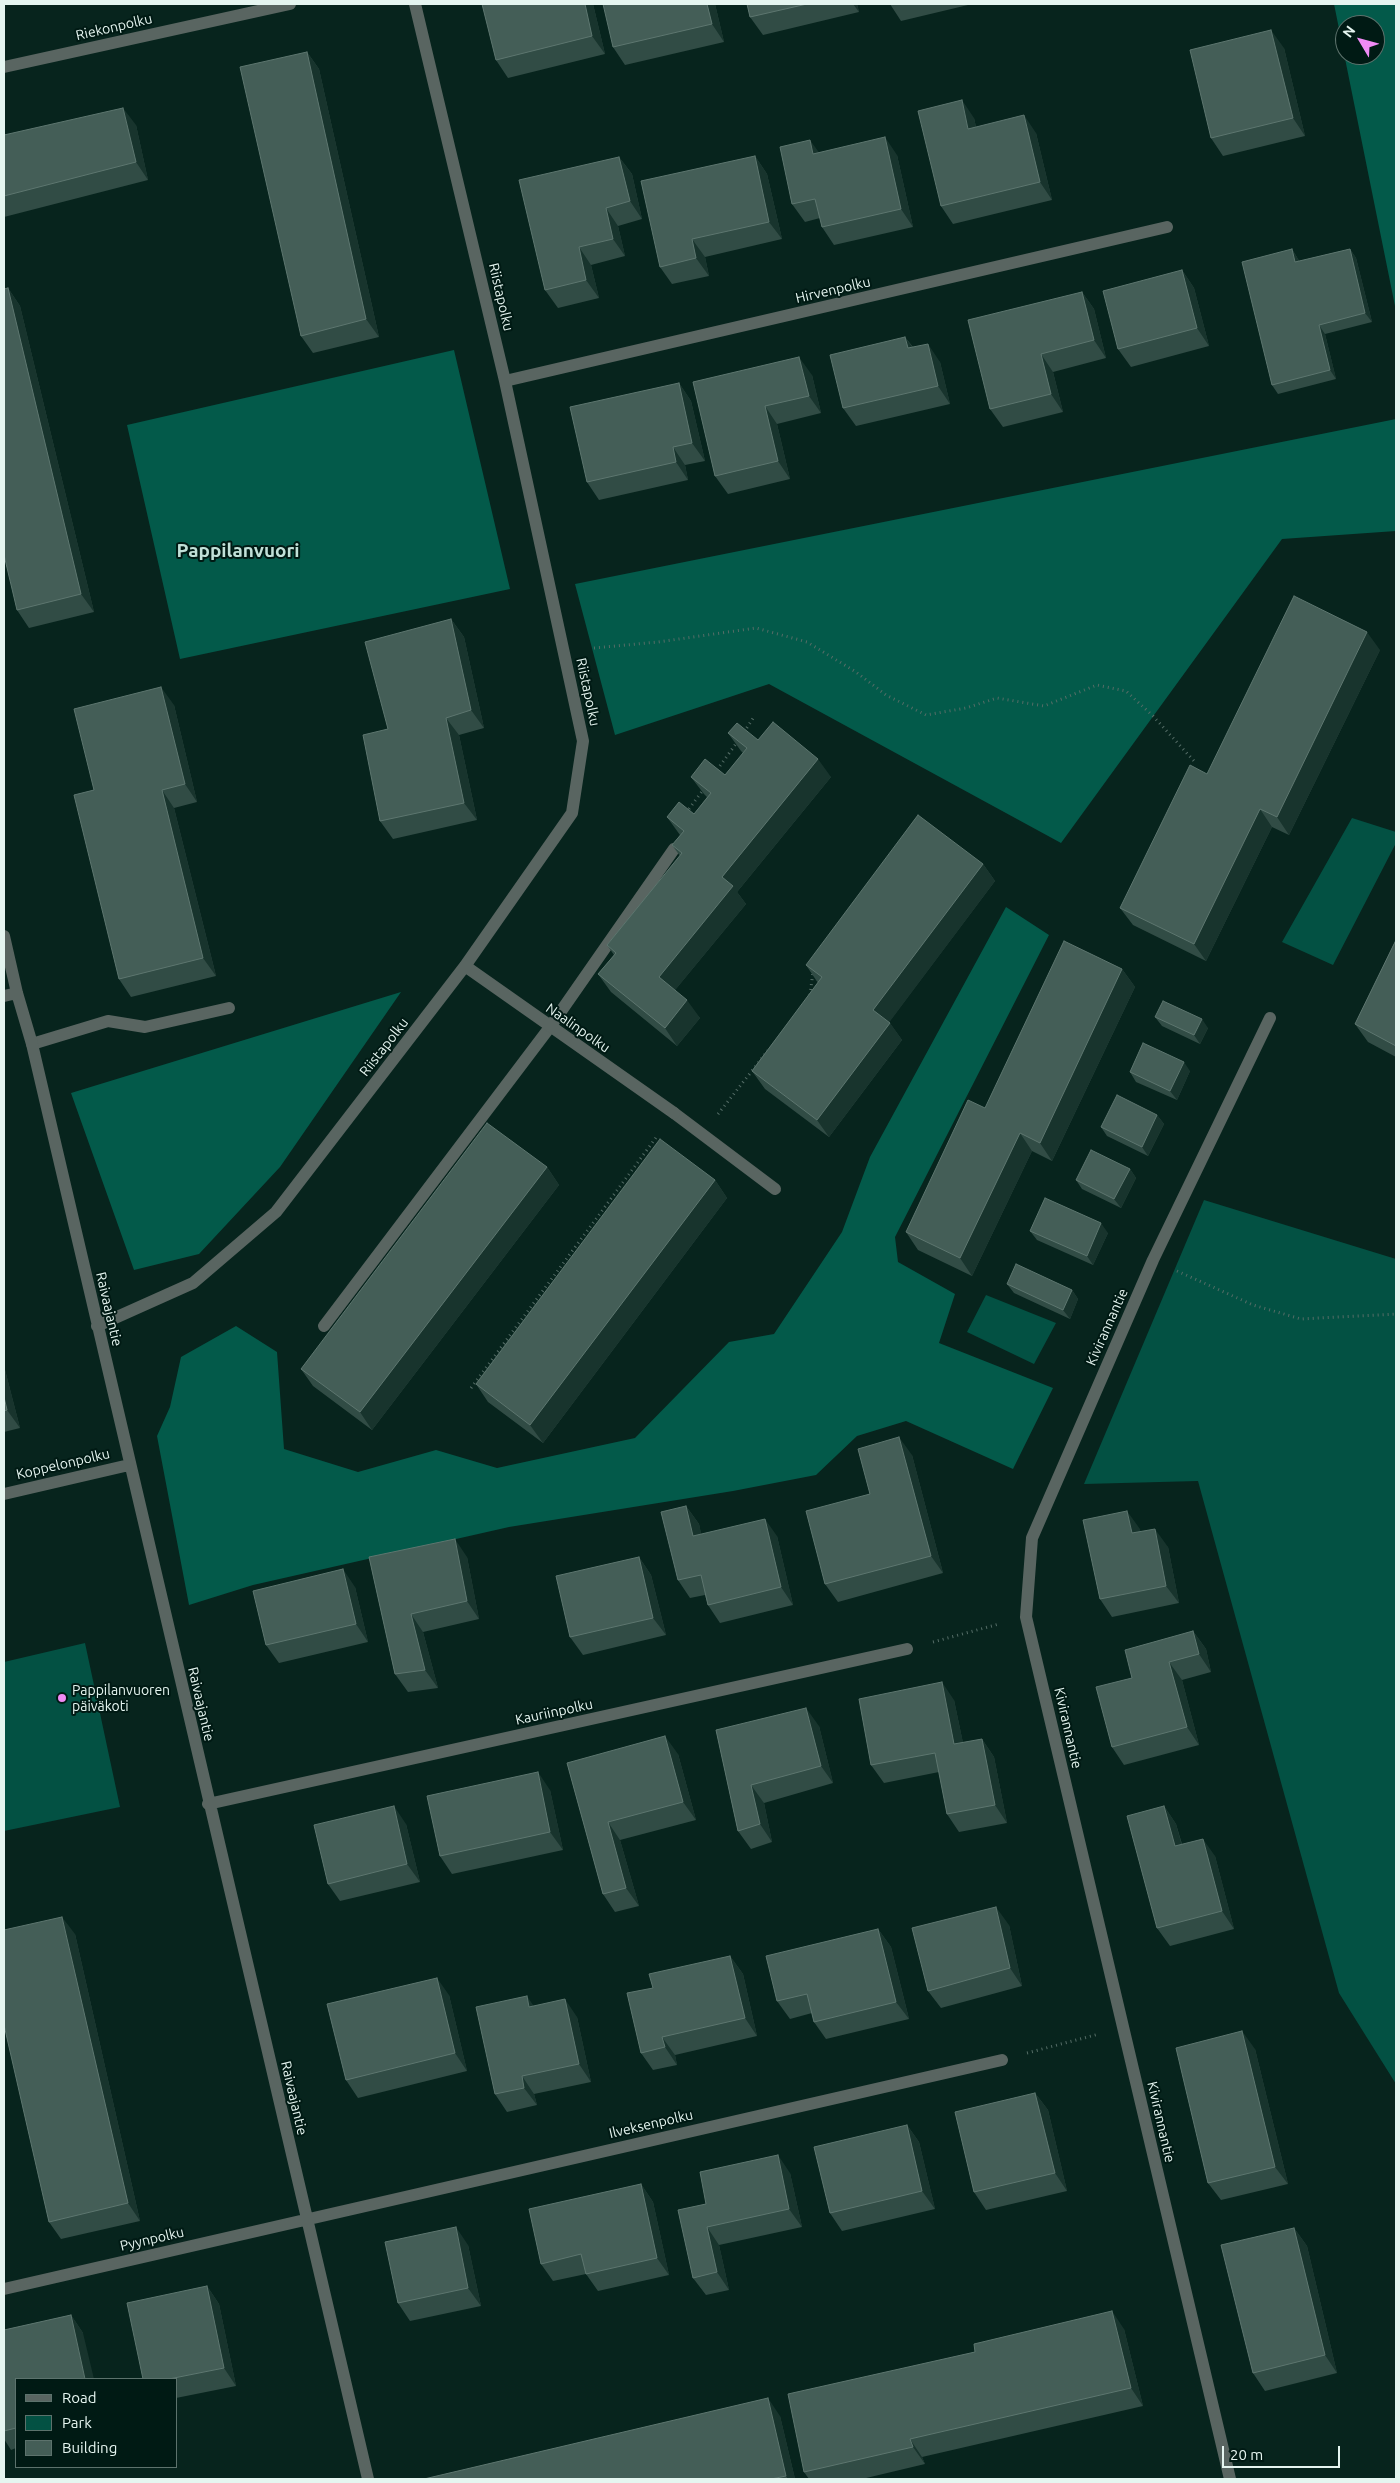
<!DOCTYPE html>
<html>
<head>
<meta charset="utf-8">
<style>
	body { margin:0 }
	#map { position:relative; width:1400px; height:2483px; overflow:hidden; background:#07241d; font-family:Ubuntu,sans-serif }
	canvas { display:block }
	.frame { position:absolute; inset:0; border:5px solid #e5f5f0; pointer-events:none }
	.legend { position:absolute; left:15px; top:2378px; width:162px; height:90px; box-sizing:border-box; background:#001a14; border:1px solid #5c726c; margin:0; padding:6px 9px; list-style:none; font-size:15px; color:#e5f5f0 }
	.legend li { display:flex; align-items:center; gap:10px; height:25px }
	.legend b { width:25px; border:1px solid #5c726c }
	.north { position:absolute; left:1335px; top:15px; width:50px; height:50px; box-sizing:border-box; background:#001a14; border:1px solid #5c726c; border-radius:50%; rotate:307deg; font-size:14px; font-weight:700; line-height:20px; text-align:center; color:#e5f5f0 }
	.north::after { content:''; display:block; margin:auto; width:18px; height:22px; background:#f08bf5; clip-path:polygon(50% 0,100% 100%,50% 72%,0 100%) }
	.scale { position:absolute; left:1222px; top:2446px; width:118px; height:22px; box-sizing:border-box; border:2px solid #e5f5f0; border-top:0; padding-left:6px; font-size:15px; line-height:18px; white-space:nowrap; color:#e5f5f0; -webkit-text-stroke:4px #001a14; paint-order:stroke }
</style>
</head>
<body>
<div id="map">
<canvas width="1400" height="2483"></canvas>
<div class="frame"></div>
<ul class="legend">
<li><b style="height:6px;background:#596561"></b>Road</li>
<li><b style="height:14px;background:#035143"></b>Park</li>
<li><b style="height:14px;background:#445e57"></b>Building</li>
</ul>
<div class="north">N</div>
<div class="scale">20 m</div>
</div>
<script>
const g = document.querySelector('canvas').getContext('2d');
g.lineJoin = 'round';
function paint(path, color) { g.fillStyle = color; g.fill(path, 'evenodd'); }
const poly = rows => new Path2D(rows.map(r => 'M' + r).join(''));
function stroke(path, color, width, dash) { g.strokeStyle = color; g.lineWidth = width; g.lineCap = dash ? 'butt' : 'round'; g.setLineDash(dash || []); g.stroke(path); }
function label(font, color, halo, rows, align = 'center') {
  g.font = font + ' Ubuntu,sans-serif'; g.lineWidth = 4; g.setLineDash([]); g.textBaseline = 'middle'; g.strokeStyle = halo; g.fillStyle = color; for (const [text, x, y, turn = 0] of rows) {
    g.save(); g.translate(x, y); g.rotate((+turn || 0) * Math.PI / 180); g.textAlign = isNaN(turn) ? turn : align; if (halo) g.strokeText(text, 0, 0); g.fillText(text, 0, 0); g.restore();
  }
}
paint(poly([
	[1352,818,1396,832,1396,843,1333,965,1282,942],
	[1204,1200,1396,1259,1396,2084,1339,1993,1198,1481,1084,1484],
	[986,1295,1056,1323,1034,1364,967,1332],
	[85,1643,120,1807,4,1831,4,1662]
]), '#035143');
paint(poly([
	[1334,4,1396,4,1396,311],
	[1345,25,1375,25,1375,55,1345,55],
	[454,350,510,589,180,659,127,425],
	[1396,419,1396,531,1282,539,1061,843,769,684,615,735,575,584],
	[1006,907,1049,935,895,1237,898,1262,955,1294,939,1343,1053,1388,1013,1469,906,1421,857,1436,816,1475,733,1491,509,1527,253,1585,189,1605,157,1436,170,1407,181,1357,236,1326,277,1352,284,1449,358,1472,436,1450,497,1468,635,1438,729,1342,774,1334,842,1232,870,1157],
	[401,992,280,1167,199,1254,134,1270,71,1093]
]), '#035a4a');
stroke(poly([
	[594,648,658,642,756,628,807,642,856,672,886,695,926,715,966,708,997,698,1044,706,1097,685,1126,691,1153,716,1194,761],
	[744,732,754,717],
	[717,770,738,741],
	[686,813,703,790],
	[810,995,813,972],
	[718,1114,770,1048],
	[1177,1271,1253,1305,1301,1319,1396,1314],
	[471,1388,658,1135],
	[933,1642,999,1624],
	[1027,2053,1099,2034]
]), '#556d67', 3, [1, 4]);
stroke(poly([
	[32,1044,108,1021,145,1027,229,1008],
	[674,1113,775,1189],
	[324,1326,550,1027,674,849]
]), '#596561', 12);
stroke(poly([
	[4,67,290,4],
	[505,381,1167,227],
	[4,936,17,993,32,1044,368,2479],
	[465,966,674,1113],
	[4,996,17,993],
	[97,1326,193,1283,276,1212,465,966,572,813,583,741,505,381,415,4],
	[4,1494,129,1465],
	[208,1804,907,1649],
	[4,2289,1002,2060],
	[1230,2479,1026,1617,1032,1538,1153,1260,1270,1018]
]), '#596561', 12);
paint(poly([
	[593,4,605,54,508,78,496,60],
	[715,4,724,42,625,65,613,47],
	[747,4,857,4,859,12,763,35,750,17],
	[890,4,968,4,968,5,901,21],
	[1284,48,1305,136,1223,156,1211,138],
	[307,52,319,69,379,337,313,353,301,336],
	[974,118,976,127,1036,133,1052,200,953,224,941,206],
	[136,125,148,180,4,217,4,135],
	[819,152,897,155,913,227,834,245,822,227,820,218,805,222,792,204],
	[755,156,767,174,782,239,705,257,709,276,672,284,660,267],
	[619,157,632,174,642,219,618,226,625,256,591,265,599,298,558,308,545,290],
	[1292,249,1298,259,1299,261,1350,249,1356,258,1372,322,1325,334,1336,379,1278,394,1272,385],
	[1182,270,1194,288,1209,346,1131,367,1118,349],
	[8,288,20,306,94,612,29,628,17,610],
	[1082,292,1094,309,1106,358,1053,372,1063,412,1003,427,990,409],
	[905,337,913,347,940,362,950,404,856,426,843,408],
	[812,375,821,413,777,424,790,479,728,494,715,476,693,382],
	[679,383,691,401,705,461,685,465,688,480,599,500,587,482],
	[451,619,464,637,484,728,459,735,477,820,393,839,380,821,388,729],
	[1380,650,1289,835,1272,827,1206,961,1133,925,1120,908,1207,774],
	[174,705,197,802,174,808,216,976,131,997,119,979,94,790],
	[728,733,758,740,831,777,737,892,746,904,675,990,700,1018,677,1046,611,992,598,974,614,955,607,945,680,856,672,845,680,835,667,817,694,814,707,797,704,794,691,777,725,775,743,753,741,751],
	[983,864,995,881,889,1022,902,1040,829,1137,765,1089,752,1071,818,983,806,965],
	[1396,940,1396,1057,1368,1042,1355,1024],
	[1122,969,1135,987,1052,1161,1032,1151,972,1276,918,1250,906,1232,985,1108],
	[1155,1017,1208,1028,1200,1044,1162,1026],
	[1190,1071,1177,1100,1136,1082,1130,1072],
	[1157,1115,1164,1124,1148,1156,1107,1136,1101,1127],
	[547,1167,559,1185,372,1430,313,1386,301,1369],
	[1130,1169,1136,1178,1121,1208,1082,1189,1076,1180],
	[715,1180,727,1198,543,1443,488,1402,476,1384],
	[1030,1231,1108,1233,1093,1265,1037,1240],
	[1007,1284,1072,1290,1078,1299,1070,1319,1014,1293],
	[4,1366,20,1428,4,1432],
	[912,1455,943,1573,838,1602,825,1584,870,1494],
	[686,1506,699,1524,701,1534,777,1536,793,1605,720,1623,708,1605,705,1595,690,1598,678,1580],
	[1140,1529,1140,1532,1168,1547,1179,1603,1112,1617,1100,1599],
	[369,1557,467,1557,479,1619,423,1632,438,1688,408,1692,395,1674],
	[639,1557,651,1575,666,1635,583,1655,570,1637],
	[355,1587,368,1642,279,1663,266,1645],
	[1193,1631,1206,1649,1211,1672,1182,1680,1199,1745,1124,1765,1112,1747,1132,1678],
	[954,1700,963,1743,982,1739,994,1757,1007,1823,959,1832,947,1814,939,1772,884,1783,871,1765],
	[819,1726,833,1783,764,1803,772,1842,751,1849,738,1831,716,1730],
	[678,1754,696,1820,620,1840,639,1906,615,1912,603,1894,567,1763],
	[550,1790,563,1850,452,1874,440,1856],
	[1164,1806,1176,1824,1182,1844,1215,1856,1234,1929,1170,1946,1157,1928],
	[406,1824,420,1882,340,1901,328,1884],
	[1009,1925,1022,1986,941,2008,928,1991],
	[878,1929,891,1947,909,2019,826,2039,814,2022,812,2013,790,2019,777,2001],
	[75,1934,140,2221,61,2239,49,2222],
	[730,1956,743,1974,757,2036,675,2055,677,2065,653,2070,641,2053,653,1988],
	[449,1995,467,2071,358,2098,346,2080],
	[534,2006,577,2017,591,2082,534,2094,537,2105,507,2112,495,2094],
	[1255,2049,1288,2184,1221,2200,1208,2183],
	[1035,2093,1048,2110,1067,2191,986,2210,974,2192],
	[907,2125,919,2142,935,2209,842,2231,830,2213],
	[790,2173,802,2227,719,2245,729,2290,706,2295,693,2278,706,2204],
	[641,2184,653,2202,669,2275,598,2291,586,2274,553,2281,541,2264],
	[1294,2228,1307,2246,1337,2373,1265,2391,1253,2373],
	[468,2245,481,2306,410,2321,398,2303],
	[207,2286,219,2304,236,2386,176,2398,176,2379,143,2379],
	[71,2315,83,2333,16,2379,16,2448,11,2450,4,2439,4,2330],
	[1124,2329,1143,2406,922,2457,925,2464,862,2479,809,2479,804,2472],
	[780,2416,795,2479,424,2479]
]), '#314c45');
paint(poly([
	[585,4,593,4,605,54,592,36],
	[707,4,715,4,724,42,712,24],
	[853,4,857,4,859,12],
	[1271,30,1284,48,1305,136,1293,118],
	[307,52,319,69,379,337,366,319],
	[962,100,974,118,980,146,968,129],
	[123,108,136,125,148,180,136,162],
	[1024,115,1036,133,1052,200,1040,182],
	[885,137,897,155,913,227,901,209],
	[810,140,823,158,813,154],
	[755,156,767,174,782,239,769,222],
	[619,157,632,174,642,219,630,201],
	[606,208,618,226,625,256,613,239],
	[692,239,705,257,709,276,696,258],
	[579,247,591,265,599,298,586,280],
	[1292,249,1298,259,1302,271,1295,262],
	[1350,249,1356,258,1372,322,1365,313],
	[1182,270,1194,288,1209,346,1197,328],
	[8,288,20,306,94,612,81,594],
	[1082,292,1094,309,1106,358,1094,340],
	[1319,325,1325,334,1336,379,1330,370],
	[905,337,918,355,908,348],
	[928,344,940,362,950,404,938,386],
	[1041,354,1053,372,1063,412,1051,394],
	[799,357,812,375,821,413,809,396],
	[679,383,691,401,705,461,692,443],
	[765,406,777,424,790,479,778,461],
	[673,447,685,465,688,480,676,462],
	[451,619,464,637,484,728,471,710],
	[1367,632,1380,650,1289,835,1277,817],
	[161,687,174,705,197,802,185,784],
	[446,718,459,735,477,820,464,803],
	[818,759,831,777,737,892,746,904,671,995,659,977,722,877],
	[162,790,174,808,216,976,203,958],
	[1260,809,1272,827,1206,961,1194,944],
	[983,864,995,881,885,1028,873,1010],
	[1122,969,1135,987,1052,1161,1040,1143],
	[687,1000,700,1018,677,1046,665,1028],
	[1202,1019,1208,1028,1200,1044,1194,1035],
	[890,1023,902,1040,829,1137,817,1120],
	[1184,1062,1190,1071,1177,1100,1170,1091],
	[1157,1115,1164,1124,1148,1156,1142,1147],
	[1020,1133,1032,1151,972,1276,960,1258],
	[547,1167,559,1185,372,1430,360,1412],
	[1130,1169,1136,1178,1121,1208,1114,1199],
	[715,1180,727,1198,543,1443,530,1425],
	[1101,1223,1108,1233,1093,1265,1087,1256],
	[1072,1290,1078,1299,1070,1319,1063,1310],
	[4,1366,20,1428,7,1410,4,1397],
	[899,1437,912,1455,943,1573,931,1556],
	[686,1506,699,1524,706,1554,693,1536],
	[1127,1511,1140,1529,1145,1551,1132,1533],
	[765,1519,777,1536,793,1605,781,1587],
	[1155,1529,1168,1547,1179,1603,1166,1586],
	[455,1539,467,1557,479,1619,467,1601],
	[639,1557,651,1575,666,1635,653,1618],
	[343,1569,355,1587,368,1642,356,1624],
	[411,1614,423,1632,438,1688,425,1670],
	[1193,1631,1206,1649,1211,1672,1199,1654],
	[1169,1662,1182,1680,1199,1745,1187,1727],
	[942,1682,954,1700,967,1762,954,1744],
	[806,1708,819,1726,833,1783,821,1766],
	[665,1736,678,1754,696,1820,683,1802],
	[982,1739,994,1757,1007,1823,995,1805],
	[538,1772,550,1790,563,1850,550,1832],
	[751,1785,764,1803,772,1842,760,1824],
	[394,1806,406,1824,420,1882,407,1864],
	[1164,1806,1176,1824,1187,1864,1175,1846],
	[608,1822,620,1840,639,1906,626,1888],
	[1203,1839,1215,1856,1234,1929,1222,1911],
	[996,1907,1009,1925,1022,1986,1010,1968],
	[62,1917,75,1934,140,2221,128,2203],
	[878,1929,891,1947,909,2019,896,2002],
	[730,1956,743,1974,757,2036,745,2018],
	[437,1978,449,1995,467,2071,455,2053],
	[527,1996,539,2014,529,2007],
	[565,1999,577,2017,591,2082,579,2064],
	[1242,2031,1255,2049,1288,2184,1275,2167],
	[662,2037,675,2055,677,2065,665,2047],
	[522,2076,534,2094,537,2105,524,2088],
	[1035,2093,1048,2110,1067,2191,1055,2173],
	[907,2125,919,2142,935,2209,922,2191],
	[778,2155,790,2173,802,2227,789,2209],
	[641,2184,653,2202,669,2275,657,2258],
	[456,2227,468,2245,481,2306,468,2288],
	[707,2227,719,2245,729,2290,717,2272],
	[1294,2228,1307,2246,1337,2373,1325,2355],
	[207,2286,219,2304,236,2386,224,2368],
	[1112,2311,1124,2329,1143,2406,1131,2388],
	[71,2315,83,2333,94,2379,85,2379],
	[768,2398,780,2416,795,2479,788,2479,786,2476],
	[910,2439,922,2457,925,2464,913,2447]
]), '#18342d');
const building = poly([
	[482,4,585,4,592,36,496,60,482,4],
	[603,4,707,4,712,24,613,47,603,4],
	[747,4,807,4,750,17,747,4],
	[1271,30,1293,118,1211,138,1190,50,1271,30],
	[307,52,366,319,301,336,240,67,307,52],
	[962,100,968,129,1024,115,1040,182,941,206,918,111,962,100],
	[123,108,136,162,4,196,4,135,123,108],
	[885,137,901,209,822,227,815,199,792,204,780,147,810,140,813,154,885,137],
	[755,156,769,222,692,239,696,258,660,267,641,181,755,156],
	[619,157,630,201,606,208,613,239,579,247,586,280,545,290,519,180,619,157],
	[1292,249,1295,262,1350,249,1365,313,1319,325,1330,370,1272,385,1242,262,1292,249],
	[1182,270,1197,328,1118,349,1103,291,1182,270],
	[8,288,81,594,17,610,4,555,4,289,8,288],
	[1082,292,1094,340,1041,354,1051,394,990,409,968,320,1082,292],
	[905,337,908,348,928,344,938,386,843,408,830,355,905,337],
	[799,357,809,396,765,406,778,461,715,476,693,382,799,357],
	[679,383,692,443,673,447,676,462,587,482,570,407,679,383],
	[1294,596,1367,632,1277,817,1260,809,1194,944,1120,908,1190,765,1207,774,1294,596],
	[451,619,471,710,446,718,464,803,380,821,363,735,388,729,365,642,451,619],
	[161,687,185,784,162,790,203,958,119,979,74,795,94,790,74,709,161,687],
	[773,722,818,759,722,877,733,886,659,977,687,1000,665,1028,598,974,616,953,607,945,682,853,672,845,684,831,667,817,679,802,694,814,711,793,691,777,705,759,725,775,747,748,728,733,737,723,758,740,773,722],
	[918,815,983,864,873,1010,890,1023,817,1120,752,1071,822,977,806,965,918,815],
	[1396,940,1396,1046,1355,1024,1396,940],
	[1064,941,1122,969,1040,1143,1020,1133,960,1258,906,1232,968,1100,985,1108,1064,941],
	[1163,1001,1202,1019,1194,1035,1155,1017,1163,1001],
	[1143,1043,1184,1062,1170,1091,1130,1072,1143,1043],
	[1117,1095,1157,1115,1142,1147,1101,1127,1117,1095],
	[487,1123,547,1167,360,1412,301,1369,487,1123],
	[660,1139,715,1180,530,1425,476,1384,660,1139],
	[1091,1150,1130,1169,1114,1199,1076,1180,1091,1150],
	[1045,1198,1101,1223,1087,1256,1030,1231,1045,1198],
	[1016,1264,1072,1290,1063,1310,1007,1284,1016,1264],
	[4,1397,7,1410,4,1411,4,1397],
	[899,1437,931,1556,825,1584,806,1511,870,1494,858,1449,899,1437],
	[686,1506,693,1536,765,1519,781,1587,708,1605,701,1575,678,1580,661,1512,686,1506],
	[1127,1511,1132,1533,1155,1529,1166,1586,1100,1599,1083,1520,1127,1511],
	[455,1539,467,1601,411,1614,425,1670,395,1674,369,1557,455,1539],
	[639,1557,653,1618,570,1637,556,1576,639,1557],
	[343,1569,356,1624,266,1645,253,1591,343,1569],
	[1193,1631,1199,1654,1169,1662,1187,1727,1112,1747,1096,1687,1132,1678,1125,1650,1193,1631],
	[942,1682,954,1744,982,1739,995,1805,947,1814,935,1753,871,1765,859,1699,942,1682],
	[806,1708,821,1766,751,1785,760,1824,738,1831,716,1730,806,1708],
	[665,1736,683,1802,608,1822,626,1888,603,1894,567,1763,665,1736],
	[538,1772,550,1832,440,1856,427,1796,538,1772],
	[394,1806,407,1864,328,1884,314,1825,394,1806],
	[1164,1806,1175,1846,1203,1839,1222,1911,1157,1928,1127,1816,1164,1806],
	[996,1907,1010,1968,928,1991,912,1928,996,1907],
	[62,1917,128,2203,49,2222,4,2025,4,1930,62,1917],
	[878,1929,896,2002,814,2022,807,1994,777,2001,766,1956,878,1929],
	[730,1956,745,2018,662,2037,665,2047,641,2053,627,1993,653,1988,649,1974,730,1956],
	[437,1978,455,2053,346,2080,327,2004,437,1978],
	[527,1996,529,2007,565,1999,579,2064,522,2076,524,2088,495,2094,476,2007,527,1996],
	[1242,2031,1275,2167,1208,2183,1176,2048,1242,2031],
	[1035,2093,1055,2173,974,2192,955,2112,1035,2093],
	[907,2125,922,2191,830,2213,814,2147,907,2125],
	[778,2155,789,2209,707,2227,717,2272,693,2278,678,2210,706,2204,700,2172,778,2155],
	[641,2184,657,2258,586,2274,581,2254,541,2264,529,2209,641,2184],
	[456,2227,468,2288,398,2303,385,2242,456,2227],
	[1294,2228,1325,2355,1253,2373,1221,2245,1294,2228],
	[207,2286,224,2368,169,2379,143,2379,127,2303,207,2286],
	[1112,2311,1131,2388,910,2439,913,2447,804,2472,788,2394,975,2352,974,2344,1112,2311],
	[71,2315,85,2379,16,2379,16,2428,4,2431,4,2330,71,2315],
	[768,2398,786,2476,771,2479,424,2479,768,2398]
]);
paint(building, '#445e57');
stroke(building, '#5d766f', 1);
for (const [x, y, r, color] of [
	[62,1698,5,"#f08bf5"]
]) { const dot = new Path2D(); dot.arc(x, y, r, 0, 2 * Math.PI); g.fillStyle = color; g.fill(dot); stroke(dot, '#001a14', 2); }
label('14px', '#e5f5f0', '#001a14', [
	["Riekonpolku",114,27,-13],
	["Hirvenpolku",833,290,-13],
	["Riistapolku",501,297,77],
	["Riistapolku",588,692,78],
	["Naalinpolku",578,1028,35],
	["Riistapolku",384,1047,-52],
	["Raivaajantie",109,1309,77],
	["Kivirannantie",1107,1327,-66],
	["Koppelonpolku",63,1464,-13],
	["Raivaajantie",201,1704,77],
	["Kauriinpolku",554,1712,-12],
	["Kivirannantie",1068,1728,77],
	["Raivaajantie",294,2098,77],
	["Kivirannantie",1161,2122,77],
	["Ilveksenpolku",651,2124,-13],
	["Pyynpolku",152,2239,-13]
]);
label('14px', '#e5f5f0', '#001a14', [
	["Pappilanvuoren",72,1690],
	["päiväkoti",72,1706]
], 'left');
label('bold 19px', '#c1e1d8', '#001a14', [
	["Pappilanvuori",238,551]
]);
</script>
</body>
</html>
